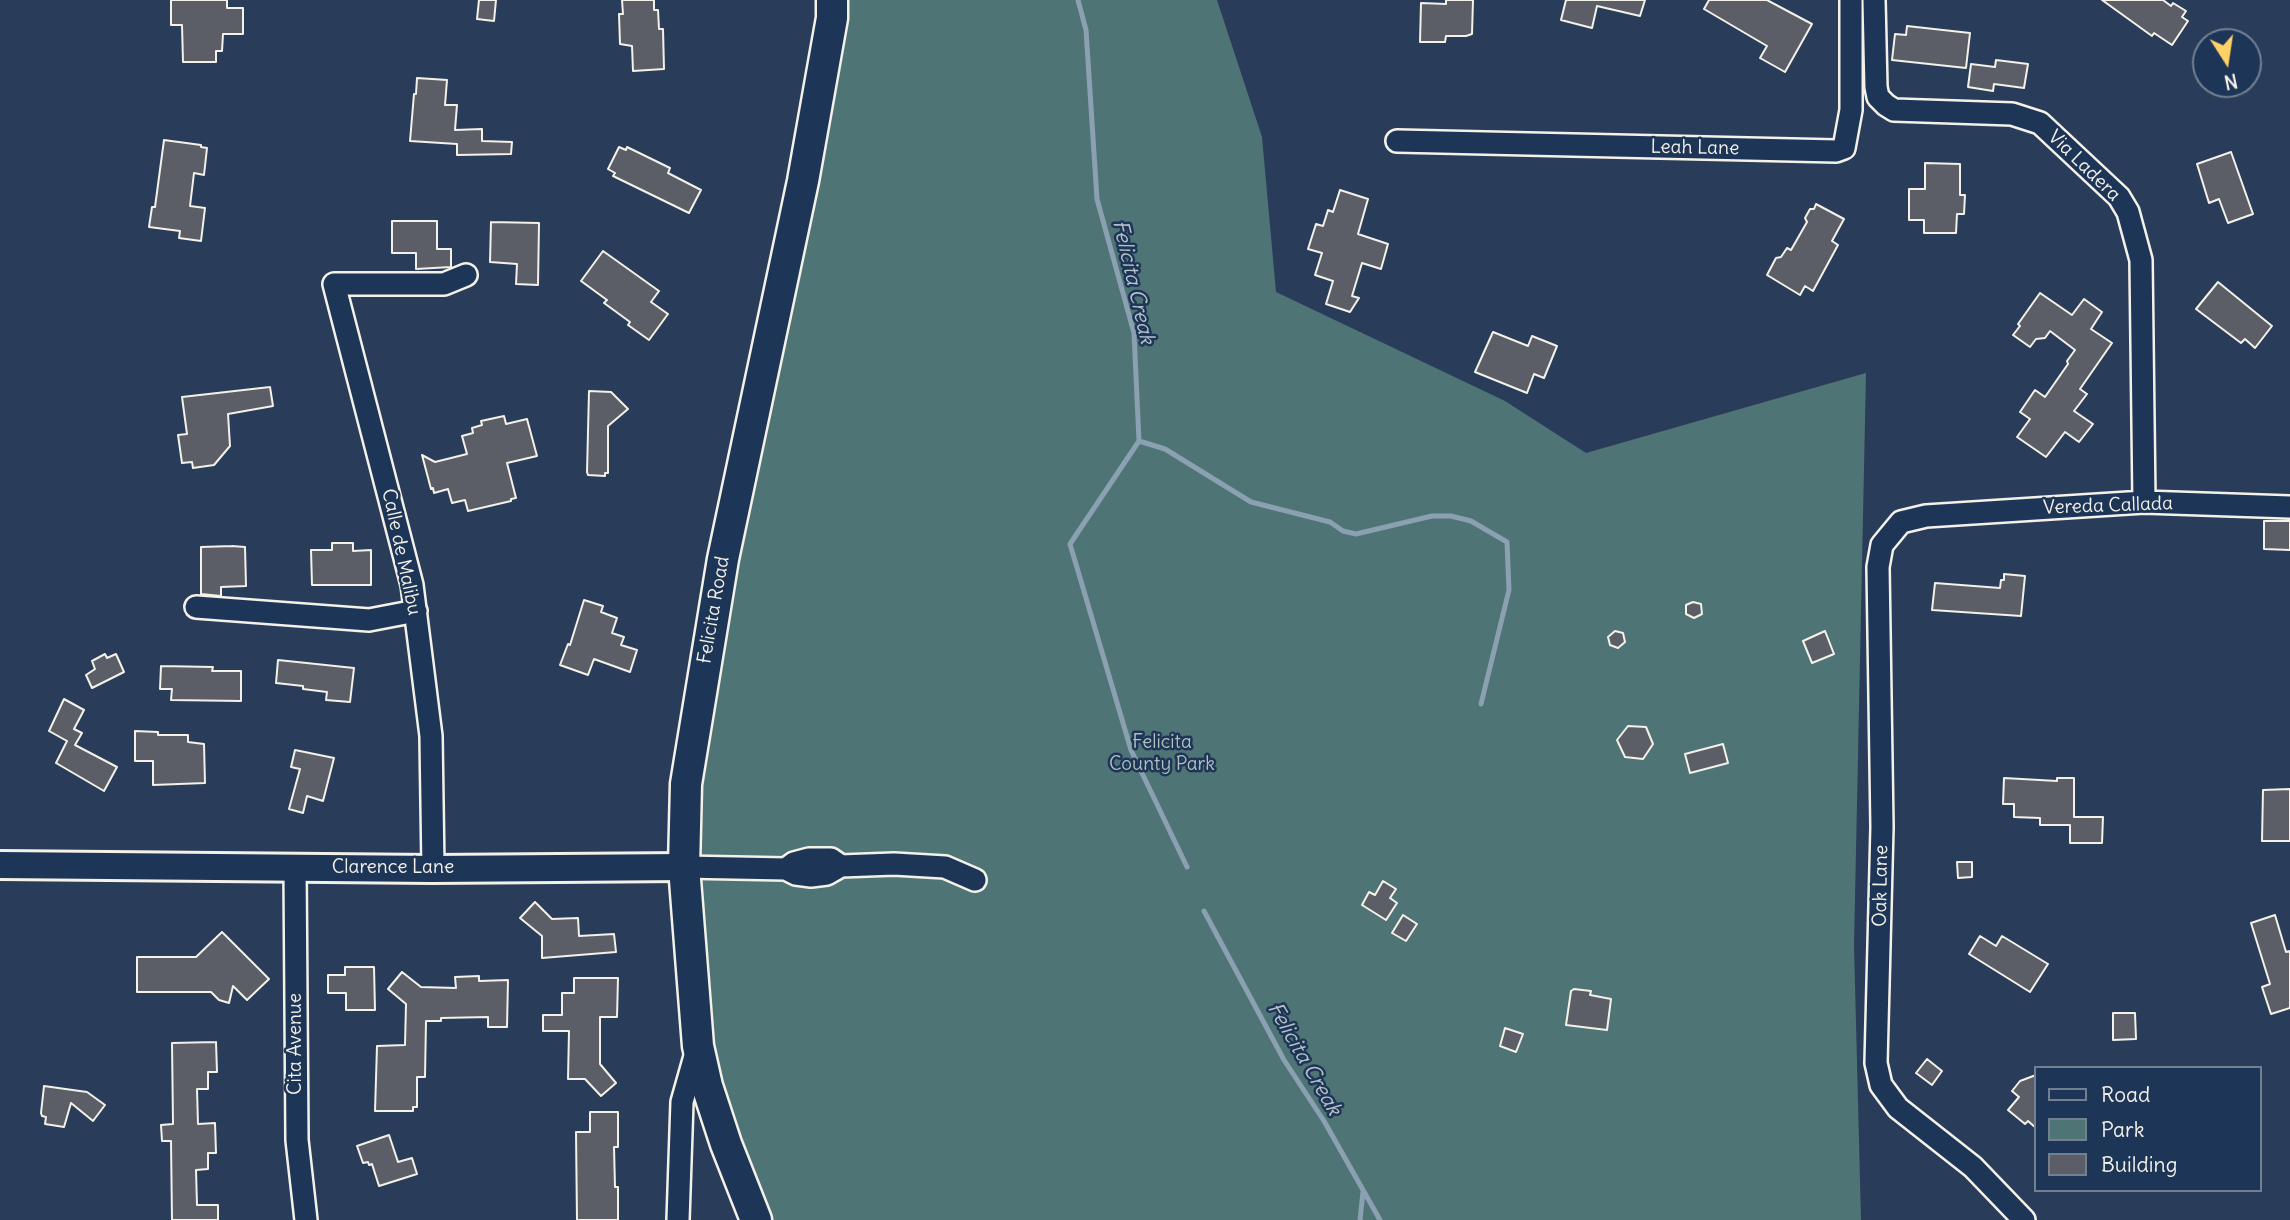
<!DOCTYPE html>
<html>
<head>
<meta charset="utf-8">
<style>
	body { margin:0 }
	#map { position:relative; width:2290px; height:1220px; overflow:hidden; background:#293d5a; font-family:Delius,sans-serif }
	canvas { display:block }
	.legend { position:absolute; left:2034px; top:1066px; width:228px; height:126px; box-sizing:border-box; background:#1d3557; border:2px solid #738091; margin:0; padding:9px 12px; list-style:none; font-size:21px; color:#f4f1e8 }
	.legend li { display:flex; align-items:center; gap:14px; height:35px }
	.legend b { width:35px; border:2px solid #738091 }
	.north { position:absolute; left:2192px; top:28px; width:70px; height:70px; box-sizing:border-box; background:#1d3557; border:2px solid #738091; border-radius:50%; rotate:168deg; font-size:19px; font-weight:700; line-height:28px; text-align:center; color:#f4f1e8 }
	.north::after { content:''; display:block; margin:auto; width:24px; height:32px; background:#ffd166; clip-path:polygon(50% 0,100% 100%,50% 72%,0 100%) }
</style>
</head>
<body>
<div id="map">
<canvas width="2290" height="1220"></canvas>
<ul class="legend">
<li><b style="height:9px;background:#1d3557"></b>Road</li>
<li><b style="height:19px;background:#4f7476"></b>Park</li>
<li><b style="height:19px;background:#5b5e66"></b>Building</li>
</ul>
<div class="north">N</div>
</div>
<script>
const g = document.querySelector('canvas').getContext('2d');
g.lineJoin = 'round';
function paint(path, color) { g.fillStyle = color; g.fill(path, 'evenodd'); }
const poly = rows => new Path2D(rows.map(r => 'M' + r).join(''));
function stroke(path, color, width, dash) { g.strokeStyle = color; g.lineWidth = width; g.lineCap = dash ? 'butt' : 'round'; g.setLineDash(dash || []); g.stroke(path); }
function label(font, color, halo, rows, align = 'center') {
  g.font = font + ' Delius,sans-serif'; g.lineWidth = 5; g.setLineDash([]); g.textBaseline = 'middle'; g.strokeStyle = halo; g.fillStyle = color; for (const [text, x, y, turn = 0] of rows) {
    g.save(); g.translate(x, y); g.rotate((+turn || 0) * Math.PI / 180); g.textAlign = isNaN(turn) ? turn : align; if (halo) g.strokeText(text, 0, 0); g.fillText(text, 0, 0); g.restore();
  }
}
paint(poly([
	[832,0,1217,0,1262,137,1276,292,1505,401,1586,453,1866,373,1854,945,1861,1220,756,1220,726,1144,684,867]
]), '#4f7476');
stroke(poly([
	[1078,0,1086,30,1097,199,1134,333,1139,441,1070,544,1131,750,1187,867],
	[1139,441,1165,449,1251,502,1330,522,1343,531,1356,534,1432,516,1451,516,1471,521,1507,542,1509,590,1481,704],
	[1204,911,1284,1060,1324,1121,1380,1220],
	[1360,1220,1363,1192]
]), '#8ba0b1', 5);
const building = poly([
	[171,0,227,0,227,8,243,8,243,34,223,34,222,51,216,51,216,62,183,62,182,25,171,25,171,0],
	[479,0,496,0,494,21,477,19,479,0],
	[622,0,654,0,654,10,658,10,659,29,663,29,664,69,633,71,632,46,620,44,619,14,623,14,622,0],
	[1446,0,1473,0,1472,34,1466,36,1446,36,1445,42,1420,42,1421,3,1446,4,1446,0],
	[1566,0,1645,0,1640,16,1597,6,1592,28,1561,20,1566,0],
	[1709,0,1767,0,1812,24,1785,72,1760,58,1767,46,1704,9,1709,0],
	[2102,0,2163,0,2171,6,2173,3,2186,11,2182,17,2188,21,2172,45,2154,33,2152,36,2102,0],
	[1907,26,1970,33,1966,68,1892,60,1895,34,1906,35,1907,26],
	[1996,60,2028,64,2024,88,1994,84,1993,91,1968,87,1971,64,1995,67,1996,60],
	[417,78,447,80,445,105,457,105,455,130,482,129,482,141,512,142,511,154,457,155,457,144,410,141,414,94,416,94,417,78],
	[164,140,201,145,201,147,207,148,204,175,194,173,190,206,205,208,201,241,179,238,180,231,149,227,152,207,155,207,164,140],
	[619,147,626,150,627,147,670,168,668,173,701,190,689,213,613,176,615,173,608,169,619,147],
	[2231,152,2253,214,2228,223,2219,199,2209,203,2197,164,2231,152],
	[1925,163,1960,164,1960,195,1965,195,1964,214,1957,214,1956,233,1924,233,1924,220,1909,220,1909,189,1925,189,1925,163],
	[1340,190,1368,199,1358,234,1388,244,1381,269,1362,263,1352,296,1359,298,1350,312,1326,304,1333,281,1315,275,1322,253,1308,249,1316,224,1323,226,1328,210,1333,212,1340,190],
	[1816,204,1844,219,1832,241,1838,245,1813,291,1805,286,1800,295,1767,275,1776,258,1781,257,1787,248,1791,250,1807,222,1805,218,1810,209,1814,209,1816,204],
	[392,221,437,221,437,249,451,249,451,267,416,269,416,253,392,253,392,221],
	[491,222,539,223,538,285,516,284,517,264,490,262,491,222],
	[603,251,659,291,651,302,668,314,649,340,628,325,630,322,604,303,607,300,581,281,603,251],
	[2218,282,2272,326,2255,348,2245,339,2241,343,2196,309,2218,282],
	[2040,293,2072,315,2084,299,2102,312,2091,329,2112,343,2080,389,2087,394,2074,411,2093,424,2079,442,2065,432,2046,457,2017,437,2030,419,2020,412,2035,390,2045,397,2068,364,2067,361,2075,350,2050,331,2045,338,2036,339,2030,347,2013,335,2020,326,2018,324,2040,293],
	[1493,332,1528,346,1532,336,1557,346,1544,378,1534,374,1527,393,1475,372,1493,332],
	[270,387,273,406,228,414,230,446,214,465,193,468,192,462,182,463,178,435,187,434,182,397,270,387],
	[589,391,611,392,628,409,608,426,608,473,605,473,605,476,588,475,587,472,589,391],
	[504,416,506,424,527,419,537,456,507,463,516,498,511,499,511,501,468,511,465,500,452,503,448,489,434,493,433,488,431,489,422,455,435,462,467,454,462,436,473,433,472,428,482,425,481,421,504,416],
	[2264,521,2290,521,2290,550,2264,549,2264,521],
	[332,543,353,543,353,551,371,550,371,585,312,585,311,550,332,550,332,543],
	[232,546,245,547,246,586,221,587,221,596,201,594,201,547,232,546],
	[2004,574,2025,576,2021,616,1932,610,1935,583,2000,588,2001,580,2004,580,2004,574],
	[584,600,603,606,601,612,617,618,612,633,624,637,621,645,637,650,630,672,594,659,588,675,560,665,568,644,570,645,584,600],
	[1693,602,1701,604,1702,614,1694,618,1686,614,1686,605,1693,602],
	[1615,631,1623,633,1625,642,1618,648,1610,645,1608,637,1615,631],
	[1825,631,1834,654,1812,663,1803,641,1825,631],
	[105,654,107,658,116,654,124,672,92,688,86,675,95,669,92,661,105,654],
	[278,660,354,668,350,702,326,700,327,692,303,689,303,686,276,683,278,660],
	[161,666,213,667,212,671,241,671,241,701,171,700,172,689,160,689,161,666],
	[64,699,84,710,74,729,82,733,75,745,117,767,104,791,56,763,67,741,49,731,64,699],
	[1628,726,1646,727,1653,744,1643,759,1625,757,1617,740,1628,726],
	[135,731,158,732,158,735,188,735,188,742,204,744,205,783,153,785,153,761,135,761,135,731],
	[1723,744,1728,763,1690,773,1685,754,1723,744],
	[295,750,334,758,323,801,307,796,303,813,289,809,300,769,291,767,295,750],
	[2004,778,2057,781,2057,778,2074,778,2074,817,2103,817,2102,843,2070,843,2070,825,2040,825,2040,818,2014,817,2014,804,2003,804,2004,778],
	[2290,789,2290,841,2262,841,2263,790,2290,789],
	[1957,862,1972,862,1972,877,1958,878,1957,862],
	[1383,881,1396,889,1390,898,1397,903,1386,920,1362,905,1369,892,1375,895,1383,881],
	[535,902,552,919,578,918,579,936,614,934,616,952,542,958,542,936,520,918,535,902],
	[1403,915,1417,924,1406,941,1392,933,1403,915],
	[2275,915,2286,952,2290,951,2290,1008,2271,1014,2262,987,2270,984,2251,923,2275,915],
	[222,932,269,979,247,1000,233,986,229,1003,219,1000,211,992,137,992,137,957,196,957,222,932],
	[1980,936,1996,946,2002,936,2048,964,2030,992,1969,954,1980,936],
	[345,967,374,967,375,1010,346,1010,346,993,328,993,328,975,345,975,345,967],
	[402,972,421,987,456,988,455,977,479,976,479,981,508,980,507,1027,488,1027,488,1017,441,1018,441,1021,426,1021,425,1077,417,1077,417,1107,413,1107,413,1111,375,1111,377,1046,405,1045,406,1004,388,989,402,972],
	[574,978,618,978,617,1017,600,1017,600,1064,616,1083,601,1096,585,1079,568,1079,569,1031,543,1031,543,1015,562,1015,562,993,574,993,574,978],
	[1574,989,1591,991,1590,995,1611,999,1607,1030,1566,1025,1571,991,1574,989],
	[2113,1013,2135,1013,2136,1039,2113,1040,2113,1013],
	[1505,1028,1523,1034,1516,1052,1500,1046,1505,1028],
	[216,1042,217,1072,208,1072,208,1089,197,1089,198,1124,215,1123,216,1153,208,1153,208,1169,196,1170,197,1205,218,1205,218,1220,172,1220,171,1141,162,1141,161,1125,173,1124,172,1043,216,1042],
	[1927,1059,1942,1071,1932,1085,1916,1073,1927,1059],
	[2036,1075,2036,1128,2028,1121,2025,1124,2008,1110,2019,1097,2012,1091,2020,1081,2036,1075],
	[44,1086,87,1092,105,1105,93,1121,71,1103,64,1127,45,1124,46,1117,42,1116,41,1113,44,1086],
	[590,1112,618,1112,618,1147,614,1147,615,1187,618,1187,618,1220,577,1220,576,1132,590,1132,590,1112],
	[389,1135,398,1162,412,1158,417,1174,379,1186,372,1164,369,1165,368,1162,363,1163,357,1146,389,1135]
]);
paint(building, '#5b5e66');
stroke(building, '#f4f1e8', 2);
const minor = poly([
	[1874,0,1876,87,1878,97,1886,105,1894,110,2012,114,2040,123,2119,197,2128,212,2141,260,2144,502],
	[1397,141,1836,151,1844,148,1851,110,1851,0],
	[196,607,369,620,416,611],
	[295,867,297,1140,306,1220],
	[684,867,786,869,796,874,811,876,827,874,841,866,894,864,945,867,975,880],
	[433,869,431,736,412,585,334,284,444,284,466,275],
	[786,869,794,863,809,859,831,859,841,866],
	[678,1220,682,1102,697,1049],
	[2024,1220,1973,1167,1898,1108,1881,1085,1876,1063,1882,827,1878,567,1882,545,1901,522,1926,516,2144,502,2290,507]
]);
const tertiary = poly([
	[0,865,433,869,684,867]
]);
const secondary = poly([
	[756,1220,726,1144,707,1086,698,1046,684,867,686,784,723,559,803,181,832,18,832,0]
]);
stroke(minor, '#f4f1e8', 26);
stroke(tertiary, '#f4f1e8', 32);
stroke(secondary, '#f4f1e8', 35);
stroke(minor, '#1d3557', 21);
stroke(tertiary, '#1d3557', 26);
stroke(secondary, '#1d3557', 30);
label('19px', '#f4f1e8', '#1d3557', [
	["Leah Lane",1695,148,1],
	["Via Ladera",2084,166,44],
	["Vereda Callada",2108,506,-2],
	["Calle de Malibu",401,552,78],
	["Felicita Road",714,610,-80],
	["Clarence Lane",393,868],
	["Oak Lane",1881,886,-89],
	["Cita Avenue",296,1044,-90]
]);
label('19px', '#b2bfba', '#1d3557', [
	["Felicita",1162,743],
	["County Park",1162,765]
]);
label('italic 21px', '#b7c2c8', '#1d3557', [
	["Felicita Creak",1133,282,77],
	["Felicita Creak",1304,1059,60]
]);
</script>
</body>
</html>
